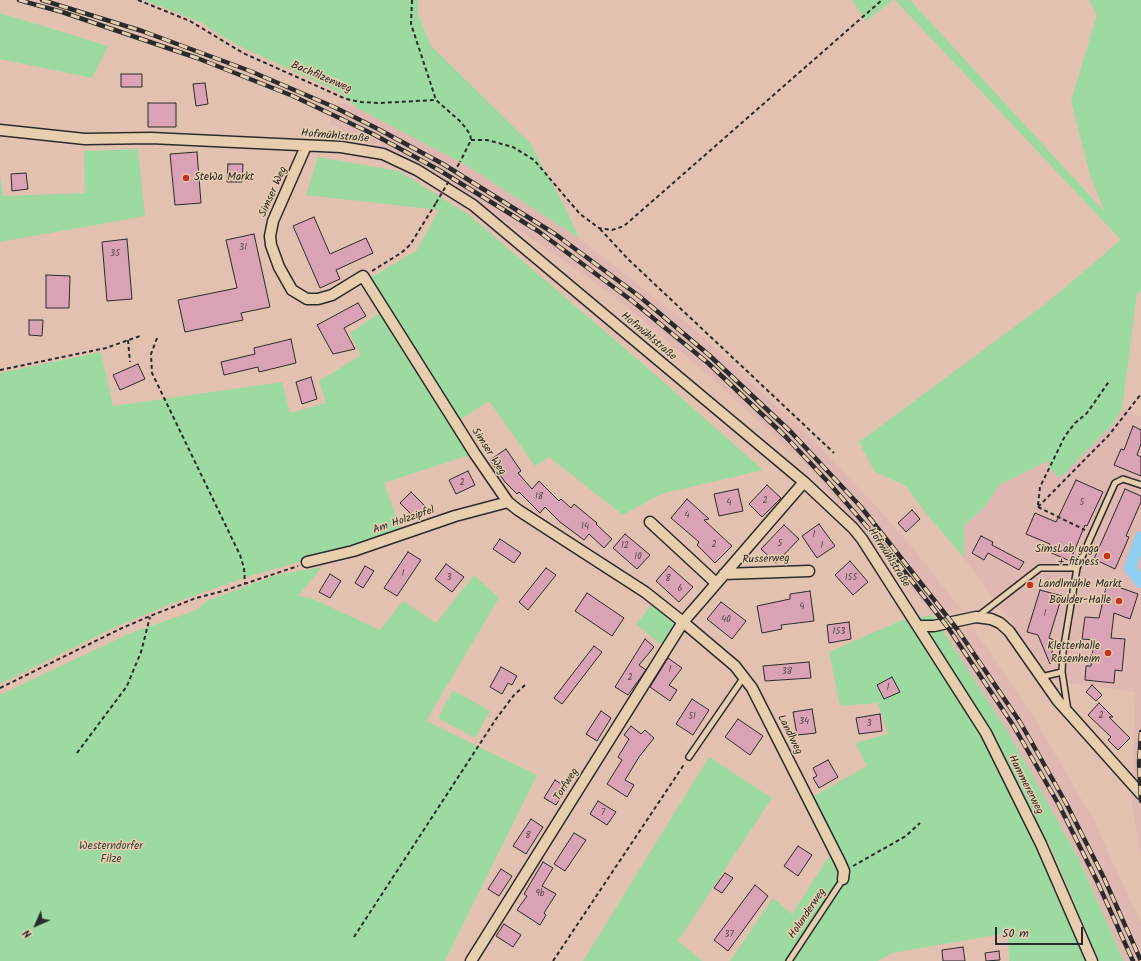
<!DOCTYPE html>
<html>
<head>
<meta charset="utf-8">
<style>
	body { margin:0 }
	#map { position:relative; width:1141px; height:961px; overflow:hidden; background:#e3c1b1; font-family:Kalam,sans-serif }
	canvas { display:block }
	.north { position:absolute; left:16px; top:905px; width:40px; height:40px; -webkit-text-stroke:3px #e7ceaf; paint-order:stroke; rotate:225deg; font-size:11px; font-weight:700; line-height:16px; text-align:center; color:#2b2b2b }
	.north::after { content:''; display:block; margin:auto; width:14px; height:18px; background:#2b2b2b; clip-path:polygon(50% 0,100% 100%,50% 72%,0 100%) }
	.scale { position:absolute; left:995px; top:927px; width:88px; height:18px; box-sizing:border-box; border:2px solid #2b2b2b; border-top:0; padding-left:5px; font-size:12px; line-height:14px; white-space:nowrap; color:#2b2b2b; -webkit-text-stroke:3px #e7ceaf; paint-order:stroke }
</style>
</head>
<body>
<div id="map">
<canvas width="1141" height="961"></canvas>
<div class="north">N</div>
<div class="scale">50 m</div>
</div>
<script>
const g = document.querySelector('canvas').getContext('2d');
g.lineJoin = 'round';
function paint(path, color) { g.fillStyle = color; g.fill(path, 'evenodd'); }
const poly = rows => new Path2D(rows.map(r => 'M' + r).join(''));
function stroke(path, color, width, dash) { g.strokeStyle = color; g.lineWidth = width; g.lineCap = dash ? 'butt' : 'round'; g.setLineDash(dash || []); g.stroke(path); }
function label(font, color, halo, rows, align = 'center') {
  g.font = font + ' Kalam,sans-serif'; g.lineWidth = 3; g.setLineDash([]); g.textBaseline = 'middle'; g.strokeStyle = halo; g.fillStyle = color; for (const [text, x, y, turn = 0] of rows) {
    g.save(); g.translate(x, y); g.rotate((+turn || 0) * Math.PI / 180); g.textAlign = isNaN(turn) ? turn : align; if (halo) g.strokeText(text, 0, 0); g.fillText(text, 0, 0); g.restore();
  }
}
paint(poly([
	[339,102,357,108,466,165,579,238,693,328,821,448,901,533,960,608,933,615,804,463,705,372,610,293,458,188,425,169,329,123],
	[1122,409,1141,417,1141,856,1132,806,1135,692,1054,681,964,558,964,526,985,507,999,485,1048,461,1113,424],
	[973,628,1033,716,1093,819,1141,923,1141,961,1124,961,1079,859,1010,735,947,638]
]), '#e0b8b2');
paint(poly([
	[144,0,418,0,418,14,431,46,530,143,566,209,579,238,466,165,357,108,341,93,237,45,200,22],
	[852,0,893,0,866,21],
	[895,0,910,0,1105,212,1090,175,1071,101,1097,15,1089,0,1141,0,1141,290,1137,294,1122,409,1113,424,1060,478,1049,468,1048,461,999,485,985,507,964,526,964,558,924,511,906,486,874,471,859,442,1044,305,1121,240],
	[0,13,108,46,92,78,0,59],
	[138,149,145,216,0,242,0,175,3,196,85,193,84,151],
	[318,157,399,171,469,215,650,370,763,470,661,494,623,515,549,457,535,466,489,401,458,421,370,278,416,251,439,210,306,195],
	[381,312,470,455,384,483,402,532,250,576,173,603,111,629,0,684,0,373,101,352,113,406,282,382,290,413,326,403,319,381,361,355,350,333],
	[322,567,298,596,311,598,380,630,403,601,436,623,474,575,499,598,426,721,537,775,445,961,0,961,0,695,128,634,197,610,207,601,276,575],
	[652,604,675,625,675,628,663,646,636,624],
	[933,615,1010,735,1079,859,1124,961,1099,961,1048,841,1037,844,1088,961,1009,961,1008,933,892,953,878,961,730,961,773,898,792,914,831,853,805,801,867,766,855,743,888,734,878,703,840,706,829,652,902,620],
	[453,690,490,711,475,738,438,718],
	[709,757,772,798,678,941,702,961,583,961]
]), '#9ddaa1');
stroke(poly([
	[1141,537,1130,568,1141,582]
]), '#8fcff0', 12);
const building = poly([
	[121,74,142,74,142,87,121,87,121,74],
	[205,83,208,104,196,106,193,84,205,83],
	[148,103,176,103,176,127,148,127,148,103],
	[197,152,201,203,175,205,170,154,197,152],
	[228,164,243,164,242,182,227,182,228,164],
	[26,173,28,189,12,191,11,174,26,173],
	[314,217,330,254,366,238,373,253,336,270,340,279,320,288,293,226,314,217],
	[254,234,270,307,241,313,243,320,185,332,178,300,237,288,226,240,254,234],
	[127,239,132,299,107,301,102,242,127,239],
	[46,275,70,276,69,308,46,308,46,275],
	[358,303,366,316,344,328,355,349,333,354,317,325,358,303],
	[29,320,43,320,42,336,29,335,29,320],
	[291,339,296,363,259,372,258,367,224,375,221,362,255,354,254,348,291,339],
	[138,364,145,379,120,390,113,375,138,364],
	[311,377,317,399,302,404,296,382,311,377],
	[1133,426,1141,430,1141,444,1137,455,1141,457,1141,476,1114,465,1121,449,1124,450,1133,426],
	[506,449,521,471,518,473,532,489,539,481,559,501,561,499,571,508,574,504,597,523,596,524,612,539,604,548,589,534,584,540,560,522,545,507,540,513,519,492,517,494,505,482,490,460,506,449],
	[468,471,475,485,456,494,449,480,468,471],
	[1076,480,1103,492,1087,526,1085,525,1070,561,1047,551,1050,544,1026,534,1035,513,1056,522,1076,480],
	[767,485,781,498,762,517,749,504,767,485],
	[738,489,743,511,719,516,714,494,738,489],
	[1125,489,1141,496,1141,502,1126,536,1129,537,1115,569,1094,559,1125,489],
	[411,492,427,508,416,519,400,503,411,492],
	[687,499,709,519,704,520,732,546,715,563,697,545,699,542,671,518,687,499],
	[912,510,920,519,906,532,898,523,912,510],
	[819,524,835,546,817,558,802,536,819,524],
	[784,525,799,539,776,563,761,549,784,525],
	[625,534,650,555,637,569,613,548,625,534],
	[981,536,993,542,992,545,1024,562,1019,570,988,553,984,560,972,553,981,536],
	[500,539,521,553,514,563,493,549,500,539],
	[408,552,421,560,397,596,384,588,408,552],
	[850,561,868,582,853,595,835,575,850,561],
	[446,564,464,577,452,592,435,579,446,564],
	[365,566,374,571,363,588,355,583,365,566],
	[669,566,693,587,679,602,656,581,669,566],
	[546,568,556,575,528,610,519,602,546,568],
	[330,574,341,581,330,598,319,592,330,574],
	[1107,583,1138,594,1130,619,1114,613,1111,638,1125,639,1122,671,1115,670,1114,683,1085,680,1086,666,1091,666,1094,640,1082,639,1085,617,1099,618,1107,583],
	[1040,590,1062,596,1049,638,1054,640,1050,664,1038,635,1027,632,1040,590],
	[810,591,814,621,781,625,782,629,762,633,757,606,790,599,790,594,810,591],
	[587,593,624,618,612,636,575,611,587,593],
	[721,602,746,621,732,639,707,619,721,602],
	[849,622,851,639,829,643,827,625,849,622],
	[645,639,654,647,639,665,646,670,628,695,615,687,645,639],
	[594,646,602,652,562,704,554,698,594,646],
	[668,658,682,668,669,685,677,690,670,701,650,687,668,658],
	[809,662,811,678,765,681,763,666,809,662],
	[501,667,517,676,512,685,508,683,502,694,490,687,501,667],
	[892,677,900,692,884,699,877,685,892,677],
	[1092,685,1102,695,1096,701,1086,692,1092,685],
	[692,699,709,710,693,735,676,724,692,699],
	[1099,703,1113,717,1109,717,1130,738,1118,750,1108,740,1111,737,1088,715,1099,703],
	[812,709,816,733,797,735,793,712,812,709],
	[601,711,611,718,597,741,586,734,601,711],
	[880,714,882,731,859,734,856,718,880,714],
	[738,719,763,736,750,755,725,737,738,719],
	[631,726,641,734,645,730,654,738,639,757,625,780,634,785,627,797,607,784,622,760,618,757,629,739,624,735,631,726],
	[828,760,838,777,819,788,813,778,817,776,813,768,828,760],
	[555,780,567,788,556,805,544,798,555,780],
	[598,801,616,812,607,825,590,814,598,801],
	[531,819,543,827,526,854,513,846,531,819],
	[574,833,586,840,565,871,554,864,574,833],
	[798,846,812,855,798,876,784,866,798,846],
	[543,862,553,868,542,886,556,894,544,913,546,915,540,925,517,910,527,896,524,894,543,862],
	[501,869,512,876,499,896,488,889,501,869],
	[725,873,733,878,722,893,714,888,725,873],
	[755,885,768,896,728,951,714,940,755,885],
	[504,924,521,935,513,947,496,936,504,924],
	[963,947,965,961,943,961,942,950,963,947],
	[999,951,1000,960,986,961,985,953,999,951]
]);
paint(building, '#daa2b5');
stroke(building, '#2b2b2b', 1);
const service = poly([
	[977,617,1040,568,1077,568],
	[1041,677,1062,672],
	[1068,711,1062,672,1063,652,1077,568,1115,483,1123,479,1141,485],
	[689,757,744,677],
	[789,961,843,879]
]);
const minor = poly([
	[0,130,85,139,151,138,341,147,383,154,417,170,473,205,804,482,853,528,862,539,986,733,1041,844,1092,961],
	[306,146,273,221,270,236,271,245,279,267,292,290,307,299,318,299,332,295,363,276,475,454,508,502,518,510,645,592,683,622,804,482],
	[650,522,716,583],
	[307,562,353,551,455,516,508,502],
	[724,574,809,571],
	[920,629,922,626,934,626,976,617,991,619,1000,623,1009,631,1058,701,1141,794],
	[471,961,683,622,735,666,752,688,840,862,844,871,843,879]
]);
stroke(service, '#2b2b2b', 8);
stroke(minor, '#2b2b2b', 13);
stroke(poly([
	[138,0,190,21,243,53,346,99,361,102,379,103,436,100,461,122,470,134,471,140,460,162],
	[412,0,411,24,436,100],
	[471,140,487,140,513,147,534,160,580,214,599,228,612,230,624,226,882,0],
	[600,229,629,260,834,453],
	[372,271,401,253,410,245,436,203],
	[157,338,151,354,152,373,240,555,244,568,245,584],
	[128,340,130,362],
	[0,370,106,348,140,336],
	[1038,505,1040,487,1065,436,1075,423,1087,413,1110,380],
	[1038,507,1109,435,1141,394],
	[1038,507,1085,530],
	[0,688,120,629,150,616,196,598,223,591,298,566],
	[77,753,127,686,141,652,150,617],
	[853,866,906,836,920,823],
	[354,937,496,719,514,695,525,685],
	[553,961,685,763]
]), '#2b2b2b', 2, [4, 3]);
stroke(service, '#e7ceaf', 5);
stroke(minor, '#e7ceaf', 10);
const rail = poly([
	[19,0,62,12,197,58,293,96,373,134,439,170,538,231,631,300,708,363,786,437,829,483,894,558,949,629,1013,725,1059,805,1097,881,1133,961],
	[42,0,142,31,250,71,334,107,378,129,443,164,555,234,639,296,709,355,791,432,861,507,957,629,1020,722,1066,803,1104,878,1141,961],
	[1141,732,1139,763,1141,801]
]);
stroke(rail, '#2b2b2b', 4.5);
stroke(rail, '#e7ceaf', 3, [9]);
stroke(poly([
	[436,203,460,162]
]), '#2b2b2b', 2, [4, 3]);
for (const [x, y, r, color] of [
	[186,178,4,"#c8321e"],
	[1107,556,4,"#c8321e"],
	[1030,585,4,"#c8321e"],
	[1119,601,4,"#c8321e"],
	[1108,653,4,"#c8321e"]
]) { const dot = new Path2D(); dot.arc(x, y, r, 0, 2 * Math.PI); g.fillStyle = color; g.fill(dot); stroke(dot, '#e7ceaf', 1.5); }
label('9px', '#57494e', null, [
	["31",243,248],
	["35",115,254],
	["2",462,483],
	["18",539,497],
	["2",765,501],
	["4",729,503],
	["5",1082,503],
	["4",687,516],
	["14",585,527],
	["1",814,535],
	["5",780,544],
	["2",714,545],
	["12",625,546],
	["1",822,546],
	["10",638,557],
	["1",403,574],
	["3",449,578],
	["155",851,578],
	["8",668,579],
	["6",680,589],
	["4",802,607],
	["1",1045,614],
	["40",726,620],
	["153",839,632],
	["1",670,670],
	["38",787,672],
	["2",630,678],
	["1",888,688],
	["2",1101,716],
	["51",692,717],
	["34",804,722],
	["3",869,724],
	["7",603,813],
	["8",528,836],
	["9b",540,894],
	["37",729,935]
]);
label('11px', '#2b2b2b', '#e7ceaf', [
	["Bachfilzenweg",321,78,23],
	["Hofmühlstraße",335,137,5],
	["Simser Weg",274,192,-66],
	["Hofmühlstraße",648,337,40],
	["Simser Weg",488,452,57],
	["Am Holzzipfel",404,521,-19],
	["Hofmühlstraße",888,558,57],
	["Russerweg",766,560,-2],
	["Landlweg",789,735,63],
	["Torfweg",567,785,-58],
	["Hammererweg",1025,785,63],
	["Holunderweg",808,914,-56]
]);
label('11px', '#2b2b2b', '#e7ceaf', [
	["SteWa Markt",194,178,"left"],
	["SimsLab yoga",1099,550],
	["+ fitness",1099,563],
	["Landlmühle Markt",1038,585,"left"],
	["Boulder-Halle",1111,601],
	["Kletterhalle",1100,647],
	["Rosenheim",1100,660]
], 'right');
label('11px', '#3c453d', '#e7ceaf', [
	["Westerndorfer",111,847],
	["Filze",111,860]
]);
</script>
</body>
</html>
